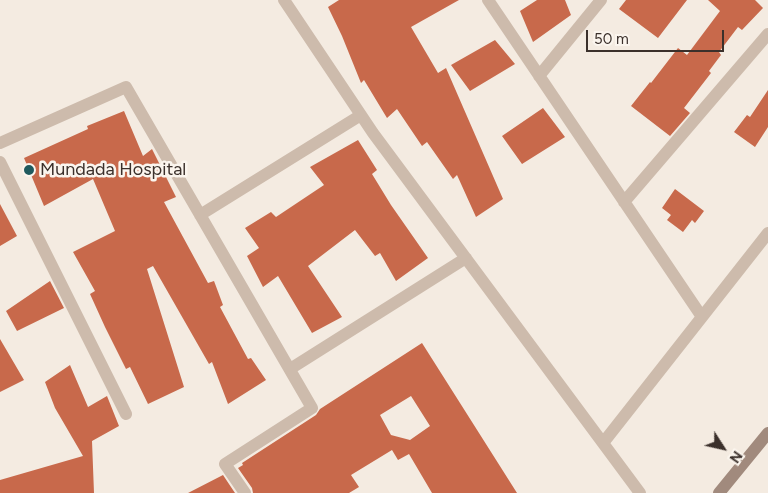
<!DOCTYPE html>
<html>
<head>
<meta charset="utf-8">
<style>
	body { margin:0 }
	#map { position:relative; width:768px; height:493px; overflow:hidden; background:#f4ebe1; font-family:Figtree,sans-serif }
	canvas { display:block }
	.north { position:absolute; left:698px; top:423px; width:50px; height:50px; -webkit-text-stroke:4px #fbf5ee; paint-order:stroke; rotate:125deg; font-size:14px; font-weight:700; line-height:20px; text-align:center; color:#3b302b }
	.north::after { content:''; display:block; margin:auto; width:18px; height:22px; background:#3b302b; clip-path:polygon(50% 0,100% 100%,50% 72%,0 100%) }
	.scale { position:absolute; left:586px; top:30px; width:138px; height:22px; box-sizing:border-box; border:2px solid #3b302b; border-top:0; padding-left:6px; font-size:15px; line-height:18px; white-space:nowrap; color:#3b302b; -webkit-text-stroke:4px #fbf5ee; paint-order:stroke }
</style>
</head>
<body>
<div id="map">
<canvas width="768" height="493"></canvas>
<div class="north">N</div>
<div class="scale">50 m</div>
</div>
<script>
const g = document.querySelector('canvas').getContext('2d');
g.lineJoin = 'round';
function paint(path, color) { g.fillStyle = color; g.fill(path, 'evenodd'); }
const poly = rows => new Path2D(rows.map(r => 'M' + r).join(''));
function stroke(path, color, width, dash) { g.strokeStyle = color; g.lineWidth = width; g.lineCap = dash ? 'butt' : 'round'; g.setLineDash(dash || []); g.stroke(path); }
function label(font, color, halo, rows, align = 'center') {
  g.font = font + ' Figtree,sans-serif'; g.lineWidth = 5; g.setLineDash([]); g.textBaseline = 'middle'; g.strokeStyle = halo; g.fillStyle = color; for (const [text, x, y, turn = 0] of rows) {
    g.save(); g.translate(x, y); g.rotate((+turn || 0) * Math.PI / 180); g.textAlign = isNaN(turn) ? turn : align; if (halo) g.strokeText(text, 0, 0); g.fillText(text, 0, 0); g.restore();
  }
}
paint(poly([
	[339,0,459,0,411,27,438,73,446,68,503,199,476,217,457,175,453,179,427,142,422,146,397,109,387,118,364,80,361,83,342,36,328,7],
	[537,0,565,0,571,15,533,42,520,11],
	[626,0,687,0,658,38,619,9],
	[708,0,755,0,763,8,742,30,738,27,719,52,721,55,709,71,711,73,684,108,690,113,670,136,631,106,650,82,651,83,678,48,687,55,720,11],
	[495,40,515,64,470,91,451,65],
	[768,90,768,127,755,147,734,132,747,115,750,117],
	[543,108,565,137,522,164,502,136],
	[124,111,143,156,152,149,176,197,164,202,208,283,214,281,223,305,220,307,248,359,251,358,266,380,228,404,212,362,209,364,153,266,147,269,184,387,148,404,130,367,126,369,105,327,90,294,95,291,73,252,115,231,93,179,44,206,24,158,88,129,87,126],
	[358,140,377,170,372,174,391,205,428,258,396,281,380,253,375,256,355,230,308,266,342,317,312,333,278,276,263,287,247,256,259,248,245,228,271,212,276,217,324,185,310,167],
	[675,189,704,211,695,223,692,220,683,232,667,220,671,215,662,208],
	[0,204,17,236,0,246],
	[50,281,64,308,17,331,6,311],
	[0,339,24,380,0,392],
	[422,343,517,493,432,493,409,454,398,460,392,450,351,475,359,487,349,493,253,493,252,488,238,468,243,465,242,463,316,415,320,409],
	[411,396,430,426,410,440,391,435,380,415],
	[70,365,88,407,107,396,119,426,92,441,94,493,0,493,0,480,83,456,55,408,45,382],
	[223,475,235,493,188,493]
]), '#c8694b');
stroke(poly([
	[284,0,373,133,640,493],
	[488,0,702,317],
	[539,76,601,0],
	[0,143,126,87,312,408,225,464,245,493],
	[0,162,126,414],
	[624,202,768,34],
	[200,215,361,115],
	[290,369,466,258],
	[603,443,768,233]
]), '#cdbbac', 12);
stroke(poly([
	[719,493,768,433]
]), '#a18a7d', 12);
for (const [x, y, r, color] of [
	[29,170,6,"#1f5a5e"]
]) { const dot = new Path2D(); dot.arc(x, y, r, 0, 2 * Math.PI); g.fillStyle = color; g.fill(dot); stroke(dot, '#fbf5ee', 2); }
label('18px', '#3b302b', '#fbf5ee', [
	["Mundada Hospital",40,170]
], 'left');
</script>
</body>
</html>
